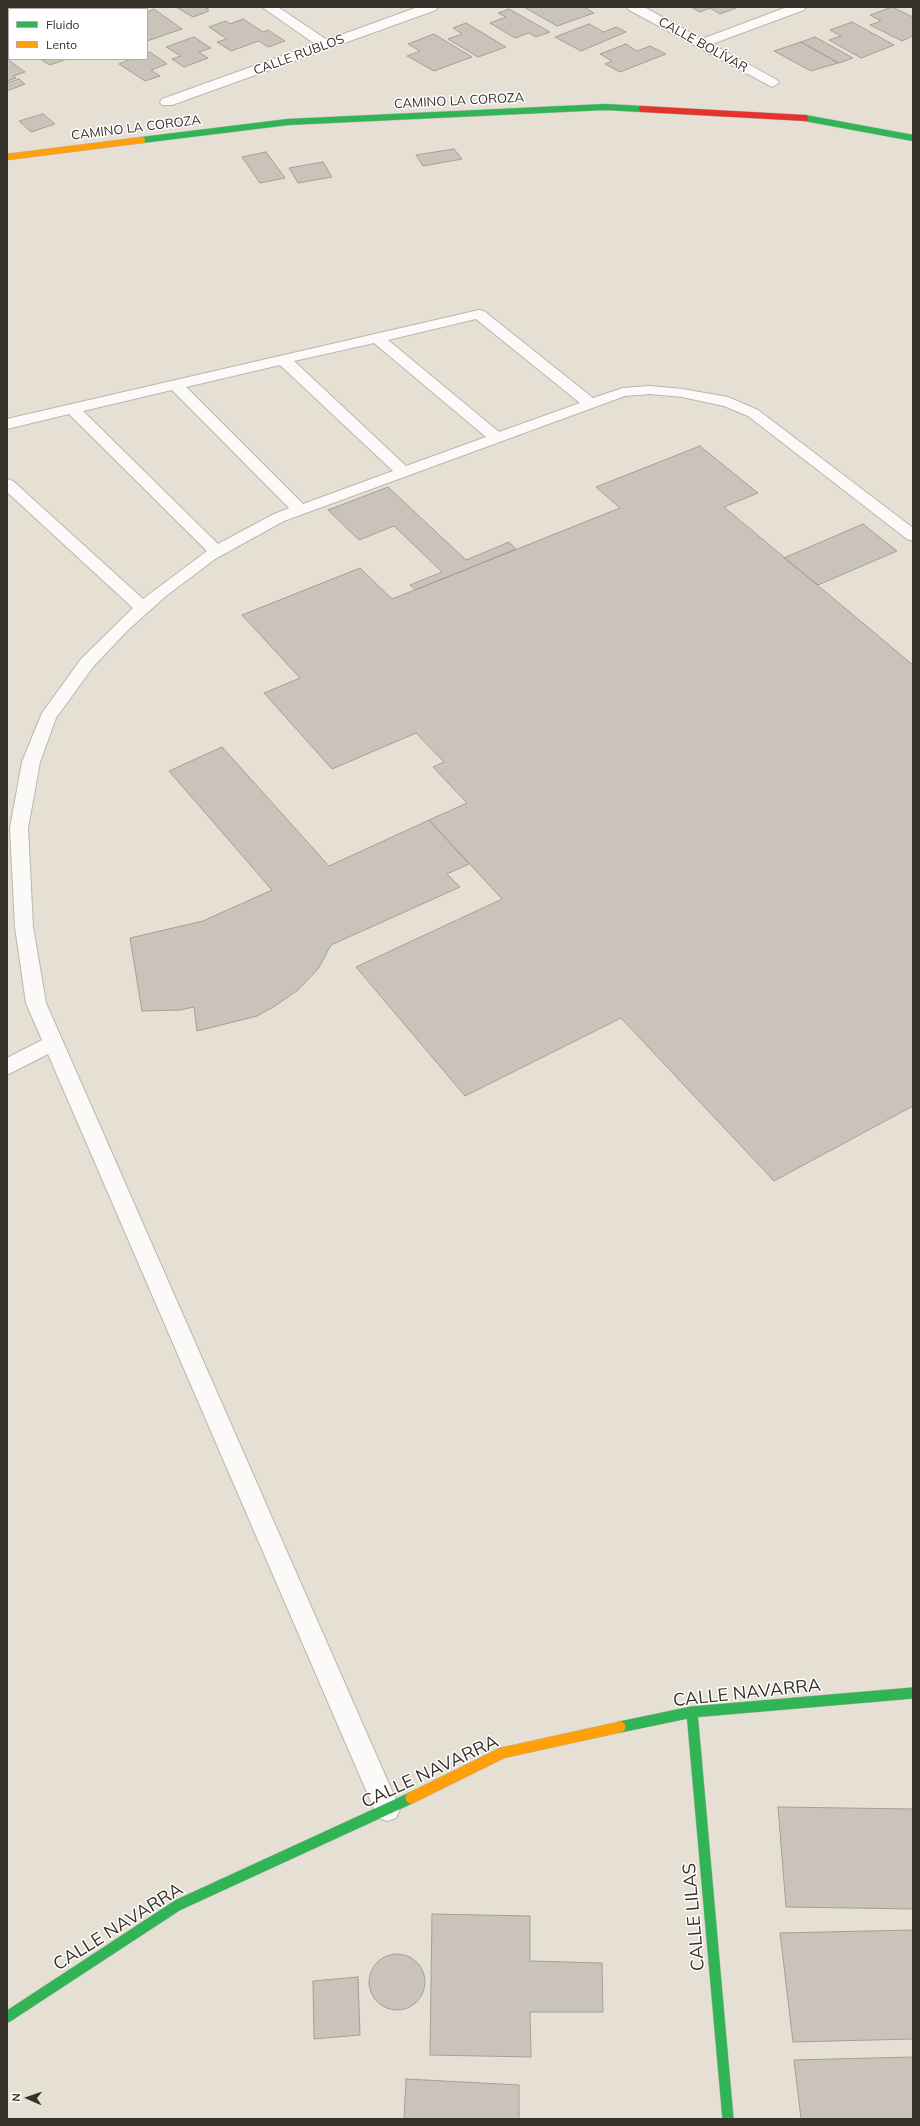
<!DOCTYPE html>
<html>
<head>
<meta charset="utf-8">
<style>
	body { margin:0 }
	#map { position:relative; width:920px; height:2126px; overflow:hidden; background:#e5e0d3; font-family:Mulish,sans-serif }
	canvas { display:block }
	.frame { position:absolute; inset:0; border:8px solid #363229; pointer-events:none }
	.legend { position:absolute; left:8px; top:8px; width:140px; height:52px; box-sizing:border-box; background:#fff; border:1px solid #afada9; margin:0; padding:5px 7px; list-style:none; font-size:12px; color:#363229 }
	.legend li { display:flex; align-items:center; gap:8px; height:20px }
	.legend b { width:20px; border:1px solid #afada9 }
	.north { position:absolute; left:8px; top:2078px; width:40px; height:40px; -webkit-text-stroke:3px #fff; paint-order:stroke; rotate:272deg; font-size:11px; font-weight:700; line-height:16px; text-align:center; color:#363229 }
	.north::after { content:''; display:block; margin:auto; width:14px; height:18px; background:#363229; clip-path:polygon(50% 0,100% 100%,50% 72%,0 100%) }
</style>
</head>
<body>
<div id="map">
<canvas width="920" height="2126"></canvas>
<div class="frame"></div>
<ul class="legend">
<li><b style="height:5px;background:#30b455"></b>Fluido</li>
<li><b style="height:5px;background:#ff9f0a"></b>Lento</li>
</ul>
<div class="north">N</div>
</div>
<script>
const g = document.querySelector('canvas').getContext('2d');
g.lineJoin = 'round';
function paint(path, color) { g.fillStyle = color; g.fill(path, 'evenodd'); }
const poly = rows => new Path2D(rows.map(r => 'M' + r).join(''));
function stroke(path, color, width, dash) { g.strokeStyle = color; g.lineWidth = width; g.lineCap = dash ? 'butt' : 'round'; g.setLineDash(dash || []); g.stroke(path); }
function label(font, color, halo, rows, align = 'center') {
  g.font = font + ' Mulish,sans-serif'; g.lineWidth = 3; g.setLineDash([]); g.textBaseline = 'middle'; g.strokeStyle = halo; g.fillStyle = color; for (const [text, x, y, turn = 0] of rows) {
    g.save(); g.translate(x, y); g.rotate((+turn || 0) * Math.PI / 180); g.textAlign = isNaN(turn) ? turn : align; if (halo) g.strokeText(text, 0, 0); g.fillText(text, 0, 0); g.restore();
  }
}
const building = poly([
	[176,7,211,7,206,9,209,11,193,17,176,7],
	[524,7,584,7,594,13,557,26,524,7],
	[691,7,734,7,736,8,720,14,710,8,700,12,691,7],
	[892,7,913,17,913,36,902,41,870,25,881,21,870,15,892,7],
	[154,9,182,29,147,41,147,12,154,9],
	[509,9,550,32,536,37,529,33,515,38,490,23,506,17,498,13,509,9],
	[243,19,263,32,268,30,285,41,268,47,259,41,231,51,217,42,227,39,209,27,226,21,230,24,243,19],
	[852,22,894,45,861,58,829,40,841,36,830,30,852,22],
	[466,23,506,47,478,57,448,39,462,34,453,28,466,23],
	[589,24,604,32,616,27,626,32,581,51,555,37,589,24],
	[434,34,472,57,434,71,407,56,420,51,408,44,434,34],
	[194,37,211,48,199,52,208,58,184,67,172,59,181,56,166,47,194,37],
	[815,37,853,58,839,63,801,42,815,37],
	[801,42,838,63,811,71,774,51,801,42],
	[626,44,637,51,650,46,666,54,620,72,605,64,612,61,600,54,626,44],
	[150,52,167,64,151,70,160,76,145,81,119,64,131,59,147,59,147,53,150,52],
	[7,59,25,72,13,76,16,78,7,81,7,59],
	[40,59,67,59,50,65,40,59],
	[19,79,25,84,7,91,7,83,19,79],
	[43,114,55,124,31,132,19,121,43,114],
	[454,149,462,159,423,166,416,155,454,149],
	[266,152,285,178,260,183,242,157,266,152],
	[323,162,332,177,298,183,289,168,323,162],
	[700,446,758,493,724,507,913,665,913,1106,774,1181,621,1018,465,1096,356,967,502,899,429,820,467,803,433,767,444,762,416,733,332,769,264,693,300,678,242,615,360,568,392,599,620,508,596,487,700,446],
	[388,487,466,560,509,542,516,549,415,590,410,585,442,572,394,526,359,540,328,510,388,487],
	[863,524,897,551,818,585,784,558,863,524],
	[222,747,329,866,429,820,469,864,447,874,460,887,331,945,318,969,298,990,275,1006,257,1016,197,1031,194,1007,180,1010,142,1011,130,938,203,921,272,890,169,771,222,747],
	[778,1807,913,1809,913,1909,786,1907,778,1807],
	[432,1914,530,1916,530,1961,602,1963,603,2012,530,2012,531,2057,430,2055,432,1914],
	[913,1930,913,2039,793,2042,780,1933,913,1930],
	'369 1982a28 28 0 1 1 56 0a28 28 0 1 1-56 0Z',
	[358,1977,360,2035,314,2039,313,1981,358,1977],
	[913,2057,913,2119,801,2119,794,2060,913,2057],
	[406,2079,519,2085,519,2119,404,2119,406,2079]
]);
paint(building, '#cac3ba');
stroke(building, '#a59f96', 1);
const lane = poly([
	[479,310,484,311,593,398,623,388,650,386,682,389,728,397,758,410,913,528,913,541,907,539,748,416,724,406,682,397,650,394,625,396,284,521,215,559,166,596,127,631,93,667,56,718,40,762,28,828,33,927,46,1003,400,1809,396,1818,387,1821,378,1818,48,1054,7,1075,7,1058,42,1040,26,1003,15,927,10,828,22,762,42,713,81,659,133,608,7,492,7,479,13,481,143,599,207,551,69,414,7,429,7,419,479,310],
	[476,319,580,403,499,432,388,340,476,319],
	[374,343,486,437,406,466,294,361,374,343],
	[280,365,393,471,303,504,186,387,280,365],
	[172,390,289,508,272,515,218,544,83,411,172,390]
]);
const street = poly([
	[40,7,59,7,57,9,38,9,40,7],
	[262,7,278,7,327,40,418,7,438,7,436,10,172,105,162,105,160,102,162,99,315,44,262,7],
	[627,7,644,7,702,39,787,7,806,7,804,10,712,44,777,80,779,83,772,87,629,10,627,7],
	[7,17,9,17,9,25,7,25,7,17]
]);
const fastFar1 = poly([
	[805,118,913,138],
	[142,140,288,122,605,107,642,109]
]);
const fast = poly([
	[692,1712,728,2119],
	[620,1727,692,1712,913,1693],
	[7,2017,178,1905,411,1798]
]);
const slowFar1 = poly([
	[7,157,142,140]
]);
const slow = poly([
	[411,1798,502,1753,620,1727]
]);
const jam = poly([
	[642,109,805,118]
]);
stroke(lane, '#bbb7ad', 2);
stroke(street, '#bbb7ad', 2);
stroke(fastFar1, '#bbb7ad', 7);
stroke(fast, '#bbb7ad', 12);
stroke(slowFar1, '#bbb7ad', 7);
stroke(slow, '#bbb7ad', 12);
stroke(jam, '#bbb7ad', 7);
paint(lane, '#fbfaf8');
paint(street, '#fbfaf8');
stroke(fastFar1, '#30b455', 6);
stroke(fast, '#30b455', 11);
stroke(slowFar1, '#ff9f0a', 6);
stroke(slow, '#ff9f0a', 11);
stroke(jam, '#e5322d', 6);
label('13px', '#363229', '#fff', [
	["CALLE BOLÍVAR",703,45,29],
	["CALLE RUBLOS",299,55,-20],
	["CAMINO LA COROZA",459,101,-3],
	["CAMINO LA COROZA",136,128,-7]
]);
label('18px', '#363229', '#fff', [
	["CALLE NAVARRA",747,1693,-6],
	["CALLE NAVARRA",430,1772,-25],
	["CALLE LILAS",694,1917,-95],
	["CALLE NAVARRA",118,1927,-32]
]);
</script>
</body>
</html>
